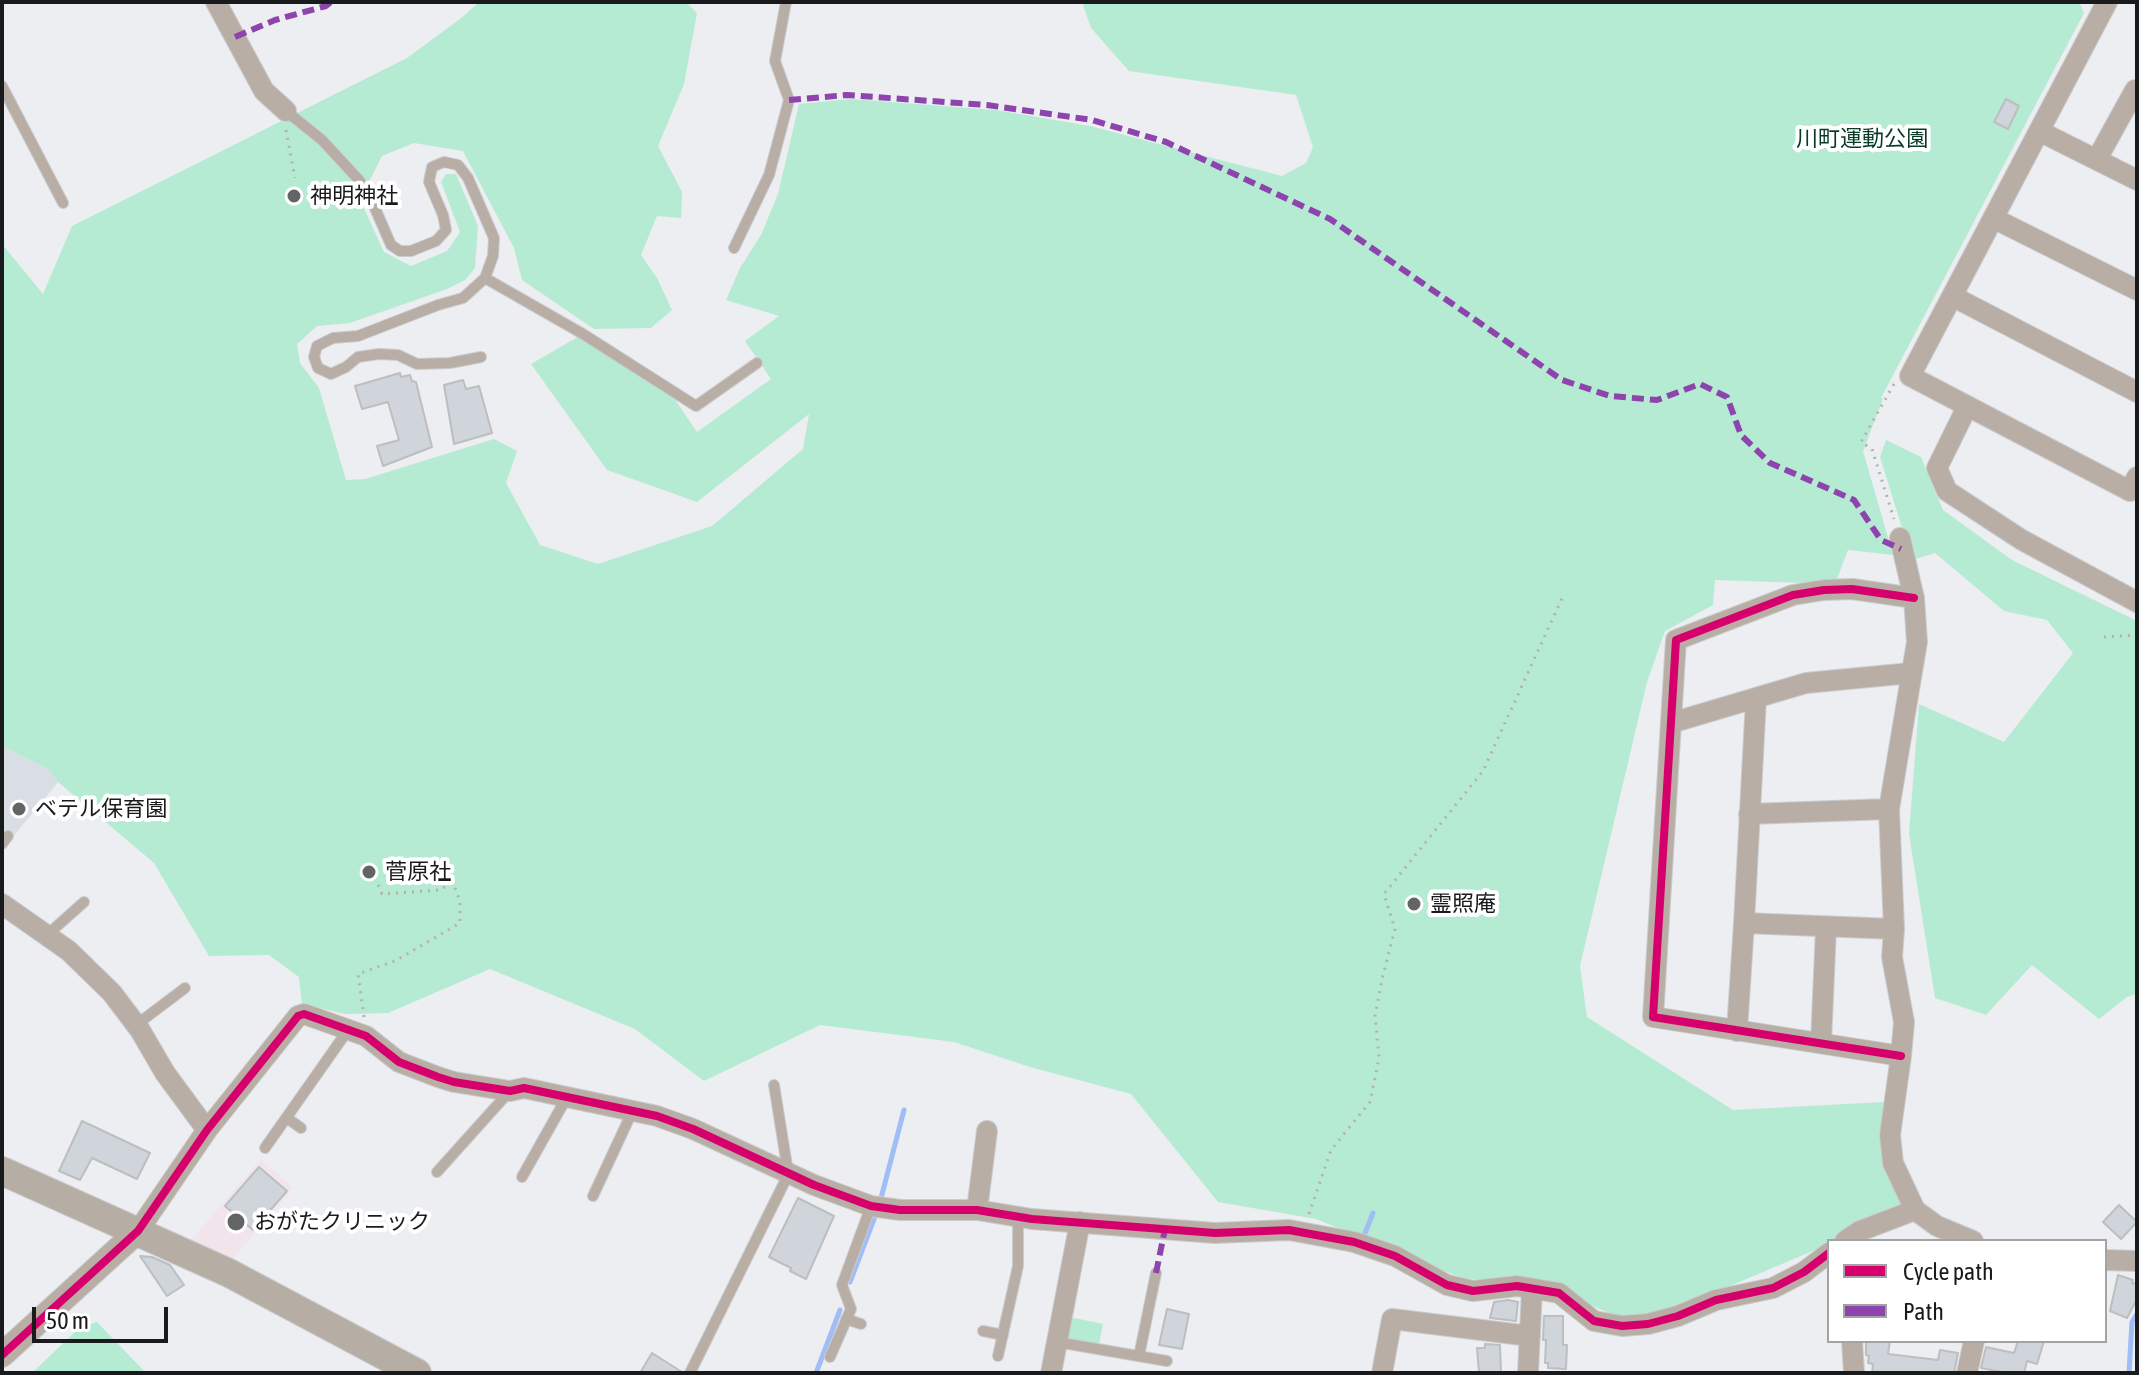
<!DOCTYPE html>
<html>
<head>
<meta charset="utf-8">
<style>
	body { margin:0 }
	#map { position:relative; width:2139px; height:1375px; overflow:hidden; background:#eceef1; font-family:"Asap Condensed",sans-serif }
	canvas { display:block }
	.frame { position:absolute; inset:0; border:4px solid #191a1b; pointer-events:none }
	.legend { position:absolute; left:1827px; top:1239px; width:280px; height:104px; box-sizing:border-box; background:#fff; border:2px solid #a3a3a4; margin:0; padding:10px 14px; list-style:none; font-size:24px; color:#191a1b }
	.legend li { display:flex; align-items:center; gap:16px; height:40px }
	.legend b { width:40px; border:2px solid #a3a3a4 }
	.scale { position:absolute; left:32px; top:1307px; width:136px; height:36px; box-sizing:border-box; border:4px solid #191a1b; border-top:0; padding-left:10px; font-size:24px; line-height:28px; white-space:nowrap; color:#191a1b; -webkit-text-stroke:6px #fff; paint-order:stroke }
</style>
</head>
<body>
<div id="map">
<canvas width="2139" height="1375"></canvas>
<div class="frame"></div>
<ul class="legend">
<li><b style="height:10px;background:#d6006c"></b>Cycle path</li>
<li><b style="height:10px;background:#8e44ad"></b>Path</li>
</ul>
<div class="scale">50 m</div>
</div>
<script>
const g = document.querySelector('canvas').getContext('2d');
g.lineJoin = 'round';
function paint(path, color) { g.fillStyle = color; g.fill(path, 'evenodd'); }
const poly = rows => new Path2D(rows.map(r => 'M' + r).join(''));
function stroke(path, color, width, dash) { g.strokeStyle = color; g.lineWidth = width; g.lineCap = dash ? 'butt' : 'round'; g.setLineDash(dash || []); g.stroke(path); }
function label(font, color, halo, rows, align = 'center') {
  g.font = font + ' "Asap Condensed","Noto Sans JP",sans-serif'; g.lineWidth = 8; g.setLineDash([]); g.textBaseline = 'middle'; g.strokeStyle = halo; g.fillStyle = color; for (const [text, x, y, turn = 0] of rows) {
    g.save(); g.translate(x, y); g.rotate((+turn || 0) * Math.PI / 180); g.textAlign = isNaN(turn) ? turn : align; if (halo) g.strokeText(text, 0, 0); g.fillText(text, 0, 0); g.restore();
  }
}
paint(poly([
	[2,746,49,770,58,782,12,838,2,844]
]), '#d9dee4');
paint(poly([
	[261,1159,293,1188,228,1264,187,1245]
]), '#f1e4ea');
paint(poly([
	[479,2,686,2,697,13,684,84,658,146,682,192,681,218,657,216,641,255,657,278,672,310,651,328,594,329,522,280,514,248,463,151,414,143,382,156,360,200,384,252,411,266,447,251,460,232,441,182,446,174,456,174,478,226,475,268,465,280,447,289,350,323,317,326,297,344,300,363,319,388,346,480,365,479,494,439,517,451,506,483,540,545,598,564,712,526,803,449,809,414,697,502,607,470,531,364,583,334,677,394,676,401,697,432,771,379,745,341,779,316,726,300,740,268,761,235,778,194,799,104,850,99,996,110,1090,126,1282,176,1306,163,1313,147,1296,95,1129,71,1091,28,1082,2,2079,2,2084,13,1881,398,1883,399,1863,451,1893,555,1848,550,1835,584,1715,580,1713,605,1665,631,1647,682,1580,966,1587,1017,1733,1110,1883,1102,1883,1162,1905,1211,1836,1241,1829,1241,1829,1244,1638,1325,1545,1286,1462,1278,1316,1219,1218,1202,1131,1094,1030,1067,954,1042,820,1025,704,1081,635,1029,490,969,388,1013,345,1014,302,1004,299,977,269,955,209,956,154,863,58,782,49,770,2,746,2,244,43,294,72,226,407,58,460,19],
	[1886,440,1921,457,1943,510,2012,560,2137,621,2137,994,2127,997,2099,1019,2032,965,1986,1015,1935,998,1909,834,1919,704,2004,742,2073,653,2047,620,2004,611,1935,553,1912,560,1880,457],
	[1065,1316,1103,1324,1098,1349,1065,1343],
	[97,1322,146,1373,32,1373,79,1328]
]), '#b6ebd3');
stroke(poly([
	[880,1202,904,1110],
	[1363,1238,1373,1213],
	[850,1282,876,1214],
	[816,1373,840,1310],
	[2129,1373,2132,1322,2137,1314]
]), '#a0bdf5', 5);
const building = poly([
	[2006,99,2019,106,2008,129,1994,122,2006,99],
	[400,373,401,377,410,375,412,381,416,382,432,447,383,466,377,446,399,440,388,402,362,409,355,386,400,373],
	[463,380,466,389,479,386,492,433,454,444,444,385,463,380],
	[82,1121,150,1153,137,1179,92,1158,80,1180,59,1171,82,1121],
	[259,1167,287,1191,253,1230,225,1206,259,1167],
	[798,1198,834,1216,806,1279,790,1271,791,1268,769,1257,798,1198],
	[2119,1205,2137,1222,2121,1239,2103,1222,2119,1205],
	[140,1256,152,1257,170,1265,184,1285,167,1296,140,1256],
	[2118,1275,2133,1280,2132,1283,2137,1284,2137,1299,2127,1318,2110,1311,2118,1275],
	[1508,1300,1518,1302,1516,1321,1490,1318,1494,1302,1508,1300],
	[1167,1309,1189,1314,1182,1349,1159,1345,1167,1309],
	[1544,1316,1563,1316,1563,1345,1567,1345,1566,1369,1548,1368,1548,1363,1545,1363,1546,1340,1543,1340,1544,1316],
	[1866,1341,1890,1341,1888,1354,1938,1360,1940,1350,1958,1353,1954,1373,1872,1373,1873,1364,1868,1363,1869,1356,1866,1355,1866,1341],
	[2018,1341,2044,1341,2037,1364,2027,1361,2024,1373,2008,1373,1981,1368,1986,1347,2014,1353,2018,1341],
	[1485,1344,1500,1345,1501,1373,1479,1373,1477,1348,1485,1348,1485,1344],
	[652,1353,682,1372,682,1373,640,1373,652,1353]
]);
paint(building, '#cfd5db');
stroke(building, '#bcbec0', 2);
const service = poly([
	[2,86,63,203],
	[286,111,322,140,359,180,371,199,391,245,400,251,411,251,436,241,446,230,443,215,429,182,432,167,444,162,458,165,468,178,494,238,493,256,485,278,463,298,438,305,358,336,333,338,317,346,314,357,318,368,331,374,346,367,358,357,379,354,398,355,417,364,450,363,481,357],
	[734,248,769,175,789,100,775,61,786,2],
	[485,278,583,334,696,406,757,363],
	[2,844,8,836],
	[47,935,84,902],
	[136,1025,185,988],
	[287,1118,301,1128],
	[265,1148,348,1030],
	[437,1172,509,1092],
	[522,1177,567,1097],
	[593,1196,633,1110],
	[846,1319,861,1324],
	[983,1331,1003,1335],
	[1057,1342,1167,1361],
	[998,1356,1018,1266,1018,1217],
	[1139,1356,1156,1273],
	[830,1357,851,1309,842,1285,871,1206],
	[690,1373,785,1181,788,1172,774,1085]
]);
const minor = poly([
	[216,2,264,91,286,111],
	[2107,2,1910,376,2130,491,2137,477],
	[2039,131,2137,180],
	[2097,159,2135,90,2137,91],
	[1993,218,2137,290],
	[1952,296,2137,392],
	[1967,407,1937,468,1947,491,2022,540,2137,602],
	[1900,538,1914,598,1917,642,1889,809,1894,929,1892,957,1904,1022,1901,1056,1890,1135,1893,1163,1915,1210,1937,1226,1973,1241],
	[1671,723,1806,683,1911,673],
	[1749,814,1889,809],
	[2,904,69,951,112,993,140,1030,165,1073,207,1130],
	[1744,923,1894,929],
	[1737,1031,1744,923,1756,699],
	[1821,1043,1826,928],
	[1901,1056,1653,1017,1676,640,1793,595,1824,590,1852,589,1914,598],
	[977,1210,987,1131],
	[138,1231,207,1130,298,1016,304,1014,366,1036,399,1062,438,1077,454,1082,510,1091,524,1088,657,1116,693,1129,814,1185,871,1206,900,1210,977,1210,1032,1219,1215,1233,1289,1230,1354,1242,1395,1256,1447,1285,1473,1291,1517,1286,1559,1293,1594,1321,1622,1326,1648,1324,1678,1316,1716,1300,1773,1288,1804,1272,1829,1253],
	[1845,1241,1860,1231,1915,1210],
	[2105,1260,2137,1261],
	[1852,1341,1854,1373],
	[1051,1373,1080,1222],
	[1382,1373,1392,1319,1530,1336],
	[1528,1373,1532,1289],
	[1967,1373,1974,1341]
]);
const tertiary = poly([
	[2,1355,138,1231]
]);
const secondary = poly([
	[2,1171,229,1273,417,1373]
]);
stroke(service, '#cbccce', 12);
stroke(minor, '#cbccce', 22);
stroke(tertiary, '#cbccce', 26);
stroke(secondary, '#cbccce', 30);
stroke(poly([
	[286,130,295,178],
	[1894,384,1861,442,1872,449,1894,519],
	[2104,637,2137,635],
	[364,1017,358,974,395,961,460,923,460,901,453,883,439,890,382,894,376,880],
	[1309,1214,1331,1150,1370,1102,1379,1058,1375,1016,1383,975,1395,929,1384,894,1483,771,1564,594]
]), '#b6b1ac', 3, [2, 6]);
stroke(service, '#b8aea6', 10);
stroke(minor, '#b8aea6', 20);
stroke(tertiary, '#b8aea6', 24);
stroke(secondary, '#b6ada5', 28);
stroke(poly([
	[235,37,275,20,326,6,331,2],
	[789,100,847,95,987,105,1092,120,1166,142,1330,219,1562,380,1610,396,1657,400,1700,384,1727,397,1741,435,1770,463,1854,500,1881,540,1901,549],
	[1156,1273,1165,1229]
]), '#8e44ad', 6, [12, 6]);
stroke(poly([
	[1901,1056,1653,1017,1676,640,1793,595,1824,590,1852,589,1914,598],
	[2,1355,138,1231,207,1130,298,1016,304,1014,366,1036,399,1062,438,1077,454,1082,510,1091,524,1088,657,1116,693,1129,814,1185,871,1206,900,1210,977,1210,1032,1219,1215,1233,1289,1230,1354,1242,1395,1256,1447,1285,1473,1291,1517,1286,1559,1293,1594,1321,1622,1326,1648,1324,1678,1316,1716,1300,1773,1288,1804,1272,1829,1253]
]), '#d6006c', 8);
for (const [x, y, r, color] of [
	[294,196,8,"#636466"],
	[19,809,8,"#636466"],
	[369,872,8,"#636466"],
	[1414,904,8,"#636466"],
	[236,1222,10,"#636466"]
]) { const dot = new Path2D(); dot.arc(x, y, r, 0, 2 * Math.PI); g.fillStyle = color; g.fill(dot); stroke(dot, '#fff', 3); }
label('22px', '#093a26', '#fff', [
	["川町運動公園",1862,139]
]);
label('22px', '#191a1b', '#fff', [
	["神明神社",310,196],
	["ベテル保育園",35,809],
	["菅原社",385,872],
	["霊照庵",1430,904],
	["おがたクリニック",254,1222]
], 'left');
</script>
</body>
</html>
